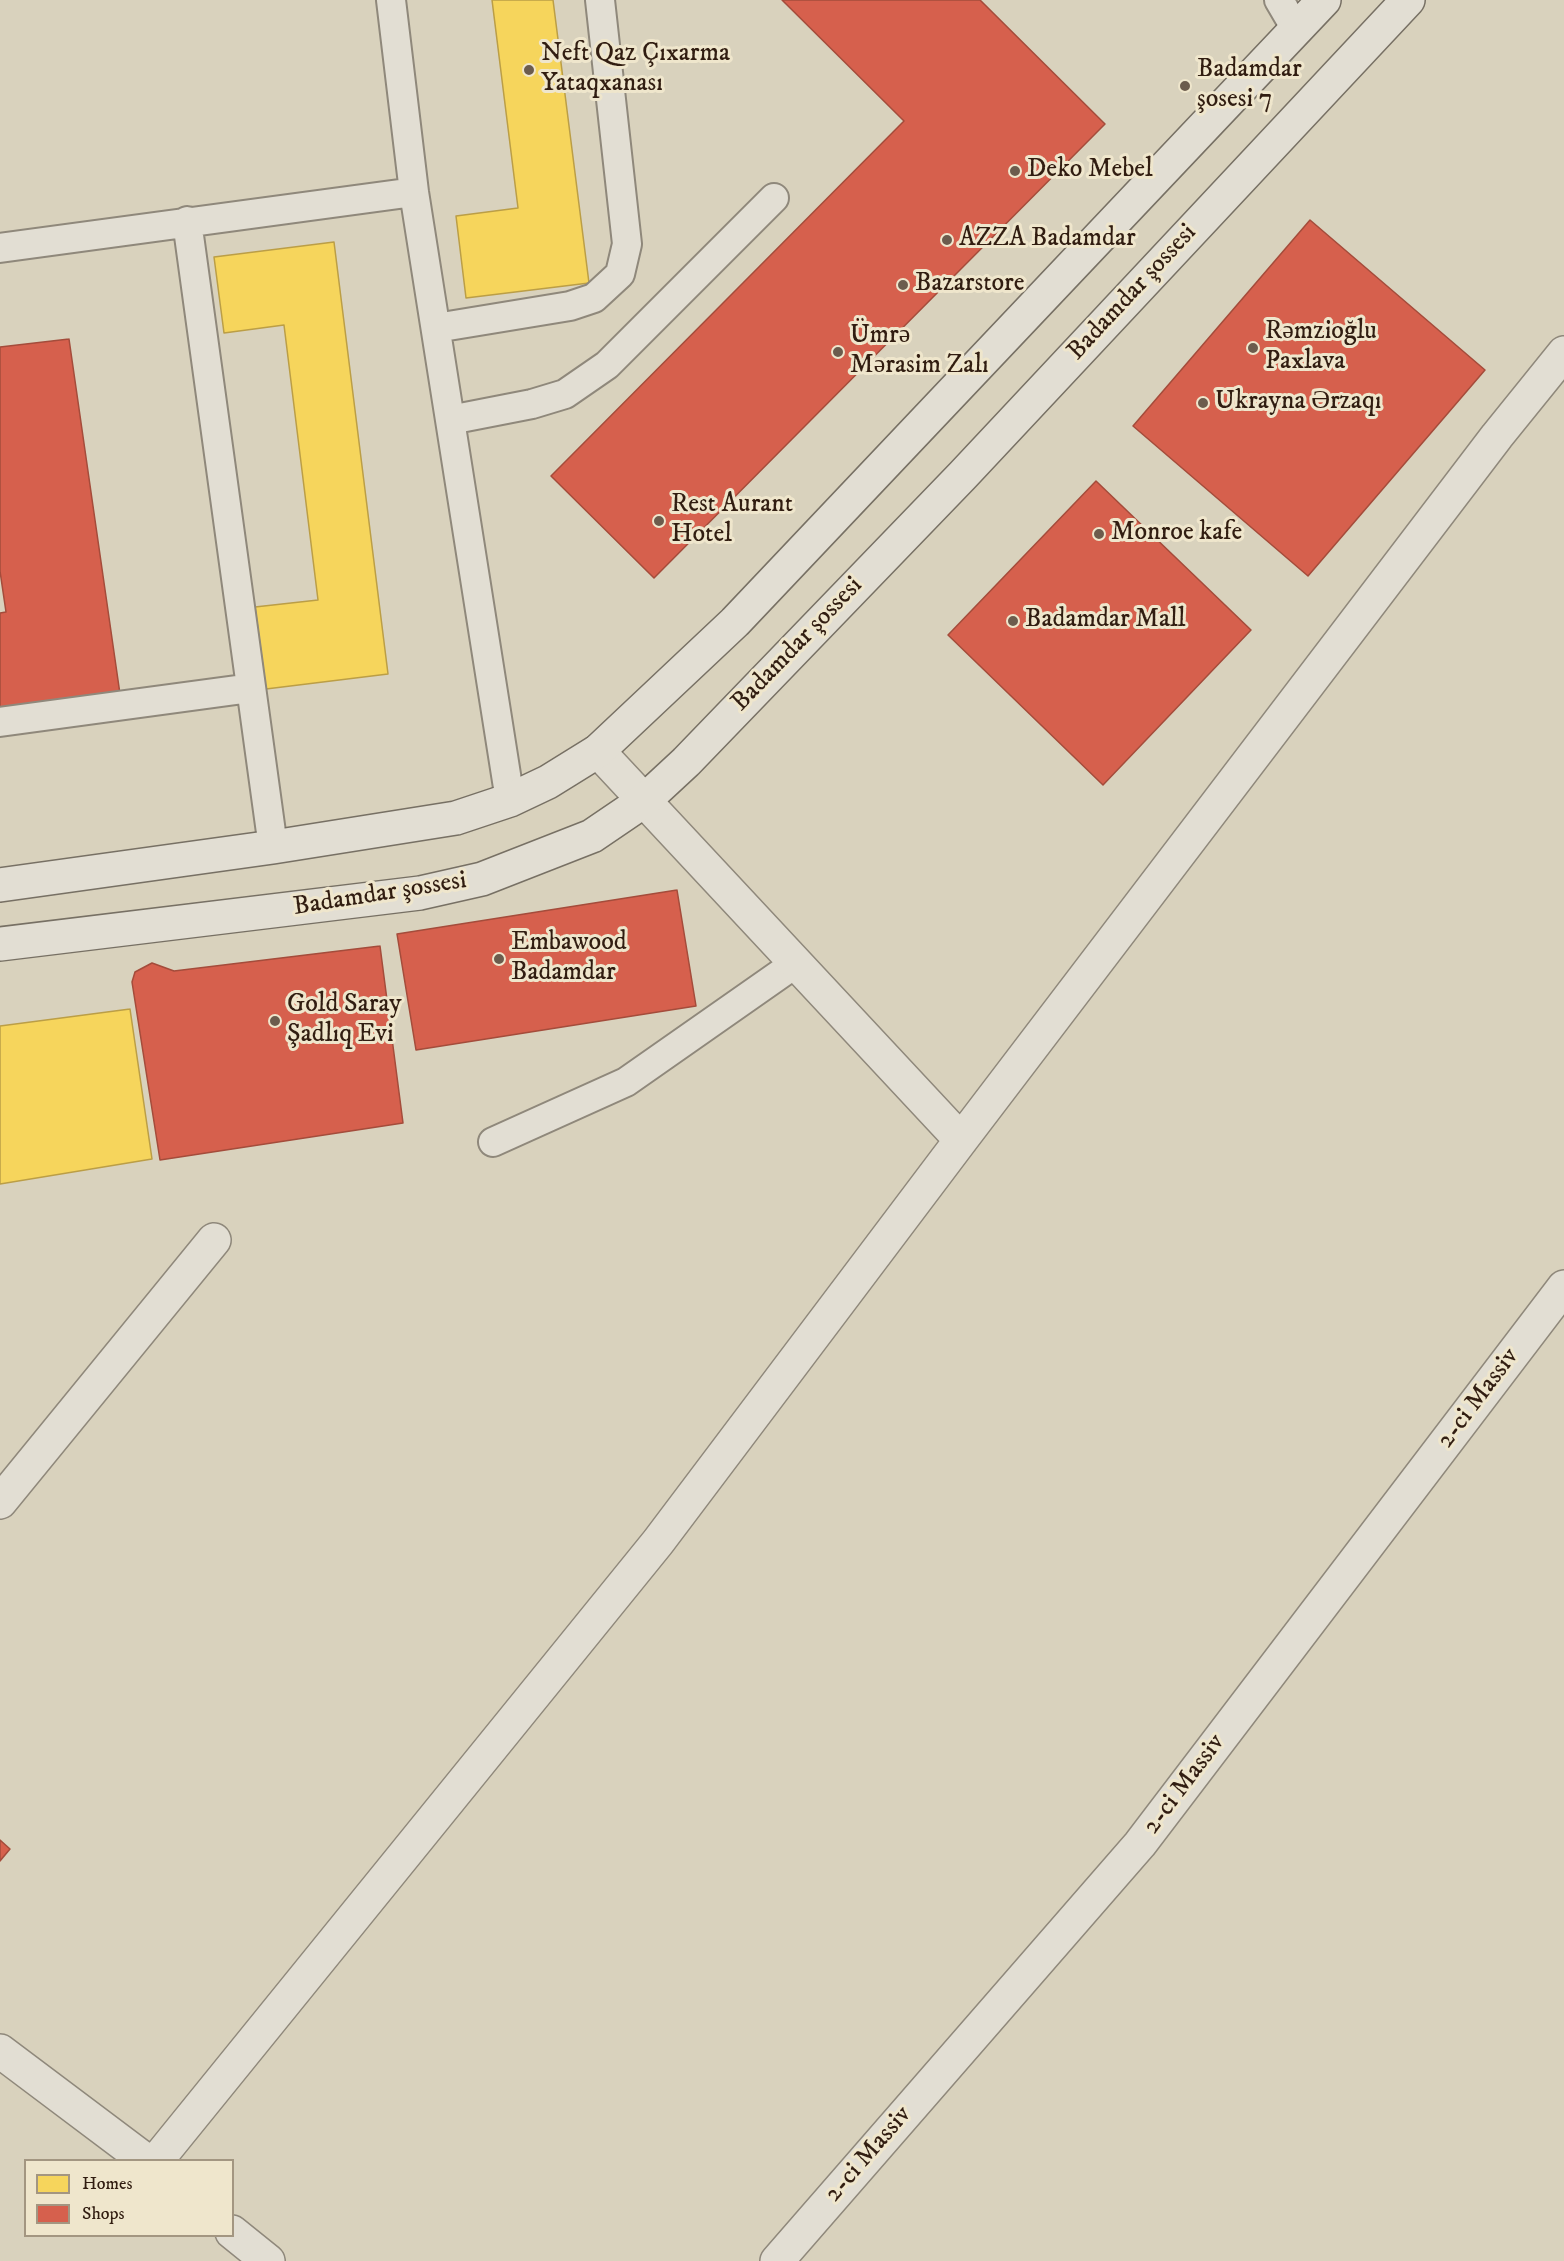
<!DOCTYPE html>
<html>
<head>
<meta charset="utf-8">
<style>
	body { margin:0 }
	#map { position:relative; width:1564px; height:2261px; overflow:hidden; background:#d9d2bd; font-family:"IM FELL DW Pica",serif }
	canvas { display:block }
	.legend { position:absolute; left:24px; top:2159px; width:210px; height:78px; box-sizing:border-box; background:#efe6cc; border:2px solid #a39681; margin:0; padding:8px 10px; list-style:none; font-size:18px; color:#311d11 }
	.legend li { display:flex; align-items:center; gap:12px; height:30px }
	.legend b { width:30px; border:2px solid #a39681 }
</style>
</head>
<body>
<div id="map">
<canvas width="1564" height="2261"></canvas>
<ul class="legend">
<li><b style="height:16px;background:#f6d55c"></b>Homes</li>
<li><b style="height:16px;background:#d6604d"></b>Shops</li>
</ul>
</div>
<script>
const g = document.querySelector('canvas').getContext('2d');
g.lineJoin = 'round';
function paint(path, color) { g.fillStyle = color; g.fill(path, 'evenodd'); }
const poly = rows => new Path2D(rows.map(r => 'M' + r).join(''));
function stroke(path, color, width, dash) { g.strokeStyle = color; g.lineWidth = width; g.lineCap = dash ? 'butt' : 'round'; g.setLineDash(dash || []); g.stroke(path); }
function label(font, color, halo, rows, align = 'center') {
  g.font = font + ' "IM FELL DW Pica",serif'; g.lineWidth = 6; g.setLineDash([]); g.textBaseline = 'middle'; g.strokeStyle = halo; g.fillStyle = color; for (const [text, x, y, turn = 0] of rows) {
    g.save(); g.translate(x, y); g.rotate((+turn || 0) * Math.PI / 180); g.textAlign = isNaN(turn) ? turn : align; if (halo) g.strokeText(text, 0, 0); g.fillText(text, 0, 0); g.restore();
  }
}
const homes = poly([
	[492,0,553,0,589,283,466,298,456,216,518,208,492,0],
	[334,242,388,674,266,689,255,607,318,600,284,325,224,333,214,257,334,242],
	[130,1009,152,1159,0,1184,0,1026,130,1009]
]);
paint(homes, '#f6d55c');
stroke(homes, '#bb9e46', 1.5);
const shops = poly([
	[782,0,980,0,1105,124,654,578,551,476,904,121,782,0],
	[1310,220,1485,370,1308,576,1133,426,1310,220],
	[69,339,120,694,0,711,0,613,6,612,0,571,0,347,69,339],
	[1096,481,1251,630,1103,785,948,635,1096,481],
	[677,890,696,1006,416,1050,397,934,677,890],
	[380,946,403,1123,160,1160,132,982,135,972,152,963,174,971,380,946],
	[0,1840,10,1849,0,1861,0,1840]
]);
paint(shops, '#d6604d');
stroke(shops, '#a44c3b', 1.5);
const lane = poly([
	[391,0,414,192,510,800],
	[1279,0,1296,29],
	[187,221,273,847],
	[0,248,414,192],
	[436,328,570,306,594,298,620,274,627,244,600,0],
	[450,420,532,404,565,394,607,365,774,198],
	[0,722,251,688],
	[493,1142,626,1082,796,963]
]);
const street = poly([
	[598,751,961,1140],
	[0,1502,214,1240],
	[0,2051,145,2160],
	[157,2160,658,1542,961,1140,1497,436,1564,353],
	[232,2232,268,2261],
	[777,2261,1140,1844,1564,1287]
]);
const secondary = poly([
	[0,885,273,847,456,818,510,800,548,782,598,751,735,622,1324,0],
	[0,944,420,893,482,879,592,836,645,800,686,762,963,475,1408,0]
]);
stroke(lane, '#8f887b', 32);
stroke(street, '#8f887b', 36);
stroke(secondary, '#777064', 36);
stroke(lane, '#e2ded3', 28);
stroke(street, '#e2ded3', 33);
stroke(secondary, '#e2ded3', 33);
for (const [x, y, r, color] of [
	[529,70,6,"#6c5c4d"],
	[1185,86,6,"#6c5c4d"],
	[1015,171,6,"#6c5c4d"],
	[947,240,6,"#6c5c4d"],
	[903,285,6,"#6c5c4d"],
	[1253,348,6,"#6c5c4d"],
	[838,352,6,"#6c5c4d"],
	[1203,403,6,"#6c5c4d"],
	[659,521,6,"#6c5c4d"],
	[1099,534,6,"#6c5c4d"],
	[1013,621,6,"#6c5c4d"],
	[499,959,6,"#6c5c4d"],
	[275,1021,6,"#6c5c4d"]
]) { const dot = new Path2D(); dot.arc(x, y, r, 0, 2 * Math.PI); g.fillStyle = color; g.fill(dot); stroke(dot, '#efe6cc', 2); }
label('26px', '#311d11', '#efe6cc', [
	["Neft Qaz Çıxarma",541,55],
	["Yataqxanası",541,85],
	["Badamdar",1197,71],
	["şosesi 7",1197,101],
	["Deko Mebel",1027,171],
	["AZZA Badamdar",959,240],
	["Bazarstore",915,285],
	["Rəmzioğlu",1265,333],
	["Paxlava",1265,363],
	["Ümrə",850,337],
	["Mərasim Zalı",850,367],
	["Ukrayna Ərzaqı",1215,403],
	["Rest Aurant",671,506],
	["Hotel",671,536],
	["Monroe kafe",1111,534],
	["Badamdar Mall",1025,621],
	["Embawood",511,944],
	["Badamdar",511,974],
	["Gold Saray",287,1006],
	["Şadlıq Evi",287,1036]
], 'left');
label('26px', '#311d11', '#efe6cc', [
	["Badamdar şossesi",1133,293,-47],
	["Badamdar şossesi",798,645,-46],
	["Badamdar şossesi",380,895,-9],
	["2-ci Massiv",1479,1399,-53],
	["2-ci Massiv",1185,1785,-53],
	["2-ci Massiv",869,2155,-49]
]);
</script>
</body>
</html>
